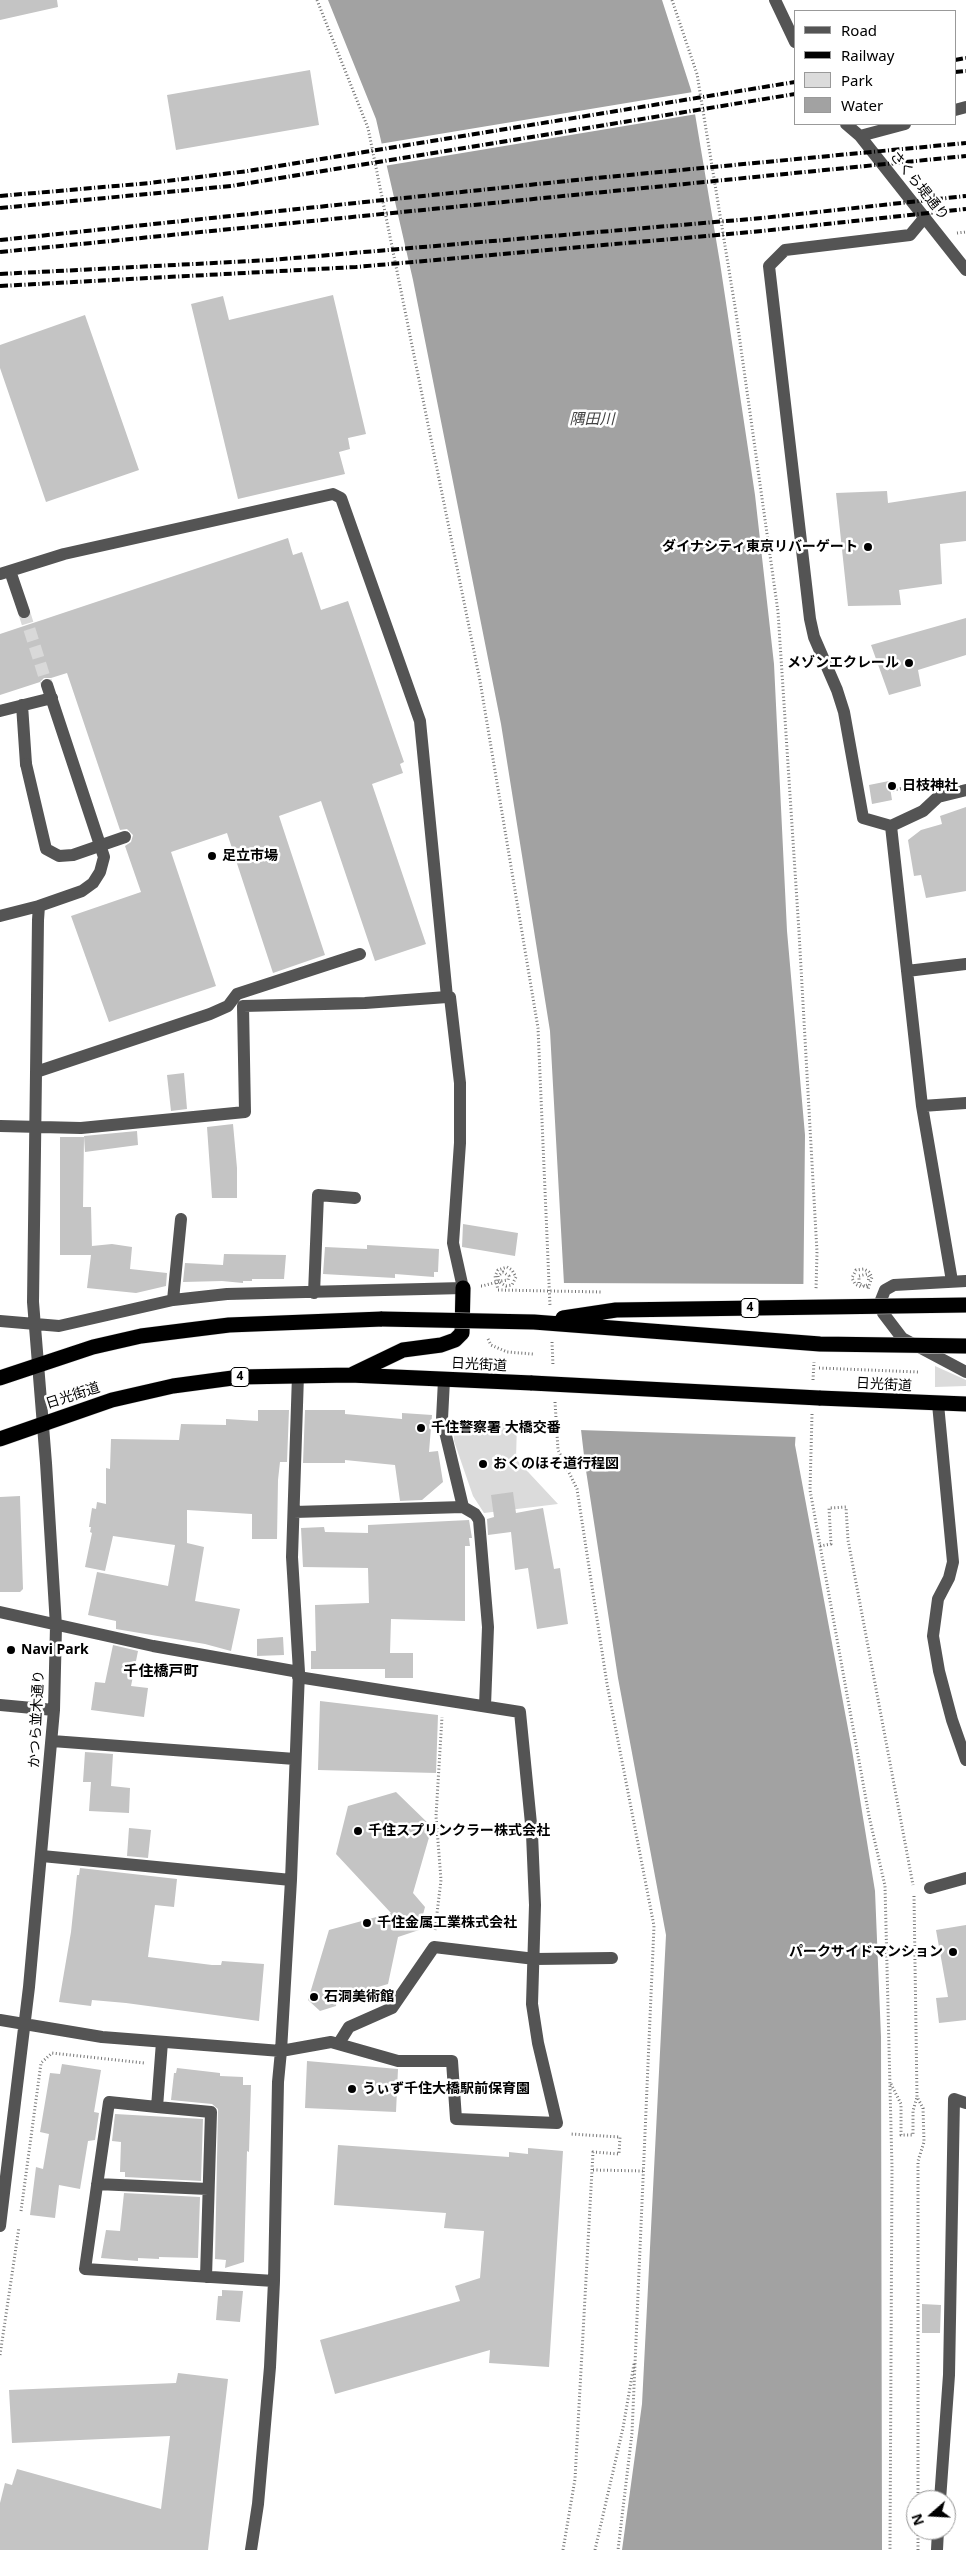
<!DOCTYPE html>
<html>
<head>
<meta charset="utf-8">
<style>
	body { margin:0 }
	#map { position:relative; width:966px; height:2550px; overflow:hidden; background:#fff; font-family:"Noto Sans",sans-serif }
	canvas { display:block }
	.legend { position:absolute; left:794px; top:10px; width:162px; height:115px; box-sizing:border-box; background:#fff; border:1px solid #999; margin:0; padding:6px 9px; list-style:none; font-size:15px; color:#000 }
	.legend li { display:flex; align-items:center; gap:10px; height:25px }
	.legend b { width:25px; border:1px solid #999 }
	.north { position:absolute; left:906px; top:2490px; width:50px; height:50px; box-sizing:border-box; background:#fff; border:1px solid #999; border-radius:50%; rotate:251deg; font-size:14px; font-weight:700; line-height:20px; text-align:center; color:#000 }
	.north::after { content:''; display:block; margin:auto; width:18px; height:22px; background:#000; clip-path:polygon(50% 0,100% 100%,50% 72%,0 100%) }
</style>
</head>
<body>
<div id="map">
<canvas width="966" height="2550"></canvas>
<ul class="legend">
<li><b style="height:6px;background:#545454"></b>Road</li>
<li><b style="height:6px;background:#000"></b>Railway</li>
<li><b style="height:14px;background:#dbdbdb"></b>Park</li>
<li><b style="height:14px;background:#a2a2a2"></b>Water</li>
</ul>
<div class="north">N</div>
</div>
<script>
const g = document.querySelector('canvas').getContext('2d');
g.lineJoin = 'round';
function paint(path, color) { g.fillStyle = color; g.fill(path, 'evenodd'); }
const poly = rows => new Path2D(rows.map(r => 'M' + r).join(''));
function stroke(path, color, width, dash) { g.strokeStyle = color; g.lineWidth = width; g.lineCap = dash ? 'butt' : 'round'; g.setLineDash(dash || []); g.stroke(path); }
function label(font, color, halo, rows, align = 'center') {
  g.font = font + ' "Noto Sans","Noto Sans JP",sans-serif'; g.lineWidth = 5; g.setLineDash([]); g.textBaseline = 'middle'; g.strokeStyle = halo; g.fillStyle = color; for (const [text, x, y, turn = 0] of rows) {
    g.save(); g.translate(x, y); g.rotate((+turn || 0) * Math.PI / 180); g.textAlign = isNaN(turn) ? turn : align; if (halo) g.strokeText(text, 0, 0); g.fillText(text, 0, 0); g.restore();
  }
}
paint(poly([
	[935,1366,966,1380,966,1386,935,1387],
	[453,1421,517,1424,516,1459,558,1504,484,1513,473,1496,454,1441]
]), '#dbdbdb');
paint(poly([
	[328,0,662,0,691,90,720,263,755,495,774,664,787,931,805,1135,803,1322,795,1445,852,1750,875,1891,881,2037,882,2550,622,2550,642,2404,666,1935,618,1678,585,1464,564,1284,550,1031,501,724,413,280,376,119]
]), '#a2a2a2');
paint(poly([
	[693,92,697,114,384,166,379,144],
	[561,1283,806,1284,798,1437,579,1430]
]), '#fff');
paint(poly([
	[0,0,57,0,58,7,0,20],
	[310,70,319,125,176,150,167,95],
	[333,295,366,434,348,438,350,449,339,452,345,474,238,499,191,304,223,296,229,320],
	[85,315,139,470,46,502,0,368,0,345],
	[887,491,888,503,966,491,966,541,940,544,942,584,899,590,901,605,848,606,836,493],
	[288,538,293,555,302,552,321,610,348,601,404,762,400,764,403,773,372,784,426,944,375,961,321,801,279,816,325,955,273,973,227,833,171,852,216,986,109,1022,71,916,141,892,125,846,131,842,133,835,127,829,120,830,67,673,51,678,44,678,40,682,0,695,0,634],
	[966,618,966,655,918,670,921,686,889,695,871,645],
	[889,781,892,800,872,804,869,785],
	[966,807,966,891,926,898,921,875,914,876,908,840,921,830,942,824,940,816],
	[184,1073,187,1109,171,1111,167,1075],
	[233,1124,237,1168,237,1198,212,1198,207,1127],
	[137,1131,138,1145,85,1152,84,1136],
	[60,1137,84,1137,83,1207,91,1207,92,1249,92,1246,112,1244,132,1247,130,1269,167,1273,166,1286,136,1293,87,1288,91,1255,60,1255],
	[463,1224,518,1233,515,1256,462,1247],
	[367,1245,439,1249,438,1272,434,1272,434,1277,395,1274,395,1278,323,1274,325,1247,367,1249],
	[224,1254,286,1255,284,1279,252,1279,252,1281,243,1281,243,1283,222,1281,183,1282,185,1263,223,1265],
	[258,1410,289,1410,287,1462,280,1462,278,1480,277,1539,252,1539,252,1514,187,1510,187,1543,204,1547,195,1601,240,1609,231,1651,205,1644,116,1629,116,1621,88,1615,97,1572,168,1586,175,1545,113,1536,105,1571,85,1567,92,1533,90,1532,91,1527,89,1527,92,1508,96,1509,97,1502,106,1504,106,1468,110,1469,111,1439,179,1440,181,1424,226,1425,226,1419,258,1421],
	[305,1410,345,1410,345,1414,402,1419,402,1413,432,1415,429,1452,438,1451,443,1482,422,1500,400,1501,395,1465,345,1460,345,1463,303,1463],
	[513,1492,516,1513,543,1508,554,1569,560,1568,568,1624,537,1629,528,1568,515,1570,511,1532,488,1535,487,1519,494,1517,491,1495],
	[20,1496,23,1589,20,1592,0,1592,0,1497],
	[469,1520,472,1538,469,1538,470,1546,465,1546,465,1621,391,1619,390,1653,413,1653,413,1678,385,1678,385,1669,311,1669,311,1651,316,1651,315,1605,369,1603,368,1568,303,1567,301,1528,324,1527,325,1532,368,1533,368,1525],
	[283,1637,284,1655,257,1656,257,1639],
	[113,1645,138,1651,131,1686,148,1688,144,1717,91,1710,95,1682,105,1683],
	[320,1701,438,1715,436,1773,318,1770],
	[85,1752,113,1754,111,1786,130,1788,129,1813,89,1811,91,1782,83,1782],
	[396,1792,432,1827,413,1893,425,1907,419,1930,398,1937,388,1984,337,1999,336,2006,320,2011,308,2000,329,1930,391,1913,336,1854,348,1806],
	[129,1828,151,1830,148,1858,127,1856],
	[80,1868,177,1879,174,1907,155,1905,148,1957,212,1965,221,1965,222,1961,264,1964,259,2021,126,2003,92,2000,91,2006,59,2002,71,1932,77,1875,79,1875],
	[966,1925,966,2020,939,2023,936,1998,948,1997,936,1930],
	[307,2061,398,2069,396,2112,305,2108],
	[62,2064,101,2070,94,2112,99,2113,95,2140,88,2141,80,2189,59,2185,55,2218,30,2215,36,2167,43,2169,49,2134,40,2132,50,2073,60,2074],
	[177,2068,220,2073,220,2076,243,2077,243,2085,251,2085,249,2152,247,2151,244,2262,225,2268,226,2260,215,2259,218,2109,212,2104,171,2100,174,2073,176,2073],
	[115,2114,203,2119,201,2181,125,2177,125,2172,120,2172,121,2142,112,2141],
	[338,2145,509,2157,509,2152,528,2154,528,2148,563,2151,549,2367,489,2363,490,2350,335,2394,320,2340,460,2301,455,2286,480,2278,484,2231,444,2228,446,2213,334,2205],
	[124,2193,200,2197,198,2258,159,2257,159,2259,138,2258,138,2261,101,2258,106,2230,120,2231],
	[222,2290,243,2291,240,2322,216,2320,218,2296,222,2296],
	[922,2304,941,2305,940,2333,922,2333],
	[178,2373,228,2379,208,2550,0,2550,0,2503,5,2483,12,2485,17,2469,161,2509,170,2436,12,2443,9,2390,176,2383]
]), '#c4c4c4');
stroke(poly([
	[24,612,47,685]
]), '#d9d9d9', 12, [12, 6]);
const highway = poly([
	[353,1374,403,1350,441,1345,455,1340,462,1333,463,1288],
	[0,1378,93,1347,141,1336,229,1325,382,1319],
	[819,1398,966,1404],
	[0,1439,112,1400,173,1386,240,1377,350,1375,532,1383]
]);
stroke(highway, '#dbdbdb', 16);
stroke(poly([
	[317,0,368,128,480,681,538,1028,550,1306],
	[672,0,697,74,736,313,778,612,799,932,817,1252,816,1290],
	[957,233,966,232],
	[893,790,921,785,925,788],
	[481,1286,482,1286,501,1281,508,1280,509,1276,503,1272,498,1276,499,1282,506,1286,512,1285,516,1277,512,1270,507,1267,498,1270,495,1276,498,1290],
	[868,1287,859,1284,859,1276,867,1274,869,1277,868,1282],
	[488,1339,491,1345,507,1352,533,1354],
	[552,1342,553,1366],
	[819,1368,918,1372],
	[813,1380,814,1362],
	[555,1402,558,1450,577,1489,607,1684,654,1926,632,2433,618,2550],
	[812,1414,810,1490,869,1816,885,1886,892,2168,890,2550],
	[820,1546,831,1544,829,1508,846,1507,848,1540,913,1885],
	[914,1896,917,2097,923,2108,924,2142,918,2161,918,2500],
	[435,1930,441,1880,436,1816,442,1717],
	[891,2084,901,2104,901,2135,913,2135,913,2111,917,2097],
	[593,2170,644,2171],
	[21,2211,41,2063,52,2053,144,2063],
	[0,2355,19,2227],
	[563,2550,575,2479,593,2152,619,2154,620,2137,570,2134],
	[595,2550,623,2428,634,2364],
	[918,2550,918,2530]
]), '#767676', 3, [1, 2.5]);
stroke(poly([
	[775,0,795,42],
	[955,110,966,107],
	[846,124,860,136,966,270],
	[860,136,905,124],
	[925,217,910,235,785,250,769,266,810,619,814,637,837,690,844,712,863,818,891,826,922,1106,952,1281],
	[10,571,24,612],
	[0,574,64,554,333,494,341,498,420,721,447,997,450,997,460,1083,460,1143,453,1243,463,1288,227,1294,173,1300,59,1326,0,1321],
	[22,705,26,764],
	[0,711,52,698],
	[891,826,923,811,938,797,966,790],
	[0,916,39,906],
	[907,971,966,964],
	[36,1072,210,1014,228,1006,237,994,360,954],
	[922,1106,966,1103],
	[0,1126,81,1128,245,1112,243,1006,365,1003,447,997],
	[966,1281,894,1285,885,1290,881,1300,883,1313,902,1338,966,1372],
	[314,1293,318,1195,355,1198],
	[173,1300,181,1219],
	[444,1380,442,1419,463,1507],
	[938,1404,953,1562,949,1578,938,1599,933,1636,939,1671,952,1720,966,1760],
	[294,1512,463,1507,475,1514,479,1520,488,1627,485,1706],
	[0,1612,153,1646,299,1672],
	[0,1705,54,1710],
	[52,1741,295,1759],
	[42,1856,291,1880],
	[930,1888,966,1878],
	[0,2020,102,2037,281,2051,291,1880,299,1672,292,1557,298,1375],
	[162,2042,157,2107,109,2102,85,2269,274,2281],
	[339,2043,349,2027,392,2008,434,1947,535,1959,612,1958],
	[157,2107,211,2112,206,2277],
	[97,2184,208,2189],
	[0,2226,29,1987,54,1710,56,1626,46,1463,33,1302,38,920,39,906,82,891,93,883,100,872,104,857,47,685],
	[940,2500,949,2375,954,2099,966,2103],
	[251,2550,258,2504,270,2367,274,2281,278,2082,281,2051,331,2042,398,2061,452,2061,456,2119,557,2123,538,2043,532,2004,535,1905,532,1834,520,1712,298,1677],
	[937,2550,938,2530]
]), '#545454', 12);
stroke(highway, '#000', 15);
stroke(poly([
	[955,60,966,58],
	[955,72,966,71],
	[0,196,150,183,248,171,795,82],
	[0,208,231,186,795,94],
	[0,240,586,179,966,143],
	[0,252,966,156],
	[0,274,271,260,762,218,966,196],
	[0,286,356,267,762,231,966,209]
]), '#000', 4, [8, 2.5, 1, 2.5]);
const highwayBridge = poly([
	[563,1318,616,1310,966,1305],
	[382,1319,534,1322,820,1344,966,1346],
	[532,1383,819,1398]
]);
stroke(highwayBridge, '#dbdbdb', 16, []);
stroke(poly([
	[867,1285,861,1287,855,1284,852,1278,856,1270,864,1269,869,1272,872,1277,868,1289],
	[498,1290,603,1292]
]), '#767676', 3, [1, 2.5]);
stroke(poly([
	[26,764,46,849,59,856,73,855,125,837]
]), '#545454', 12);
stroke(highwayBridge, '#000', 15);
for (const [x, y, r, color] of [
	[868,547,5,"#000"],
	[909,663,5,"#000"],
	[892,786,5,"#000"],
	[212,856,5,"#000"],
	[421,1428,5,"#000"],
	[483,1464,5,"#000"],
	[11,1650,5,"#000"],
	[358,1831,5,"#000"],
	[367,1923,5,"#000"],
	[953,1952,5,"#000"],
	[314,1997,5,"#000"],
	[352,2089,5,"#000"]
]) { const dot = new Path2D(); dot.arc(x, y, r, 0, 2 * Math.PI); g.fillStyle = color; g.fill(dot); stroke(dot, '#fff', 2); }
for (const [x, y, w] of [
	[750,1308,18],
	[240,1377,18]
]) { const box = new Path2D(); box.roundRect(x - w / 2, y - 9.5, w, 19, 4); g.fillStyle = '#fff'; g.fill(box); stroke(box, '#000', 1); }
label('bold 12px', '#000', null, [
	["4",750,1308],
	["4",240,1377]
]);
label('14px', '#000', '#fff', [
	["さくら堤通り",919,186,51],
	["日光街道",479,1365,3],
	["日光街道",884,1385,3],
	["日光街道",73,1396,-18],
	["かつら並木通り",37,1719,-87]
]);
label('bold 14px', '#000', '#fff', [
	["ダイナシティ東京リバーゲート",858,547,"right"],
	["メゾンエクレール",899,663,"right"],
	["日枝神社",902,786],
	["足立市場",222,856],
	["千住警察署 大橋交番",431,1428],
	["おくのほそ道行程図",493,1464],
	["Navi Park",21,1650],
	["千住スプリンクラー株式会社",368,1831],
	["千住金属工業株式会社",377,1923],
	["パークサイドマンション",943,1952,"right"],
	["石洞美術館",324,1997],
	["うぃず千住大橋駅前保育園",362,2089]
], 'left');
label('italic 15px', '#434343', '#fff', [
	["隅田川",592,420]
]);
label('bold 15px', '#000', '#fff', [
	["千住橋戸町",161,1672]
]);
</script>
</body>
</html>
